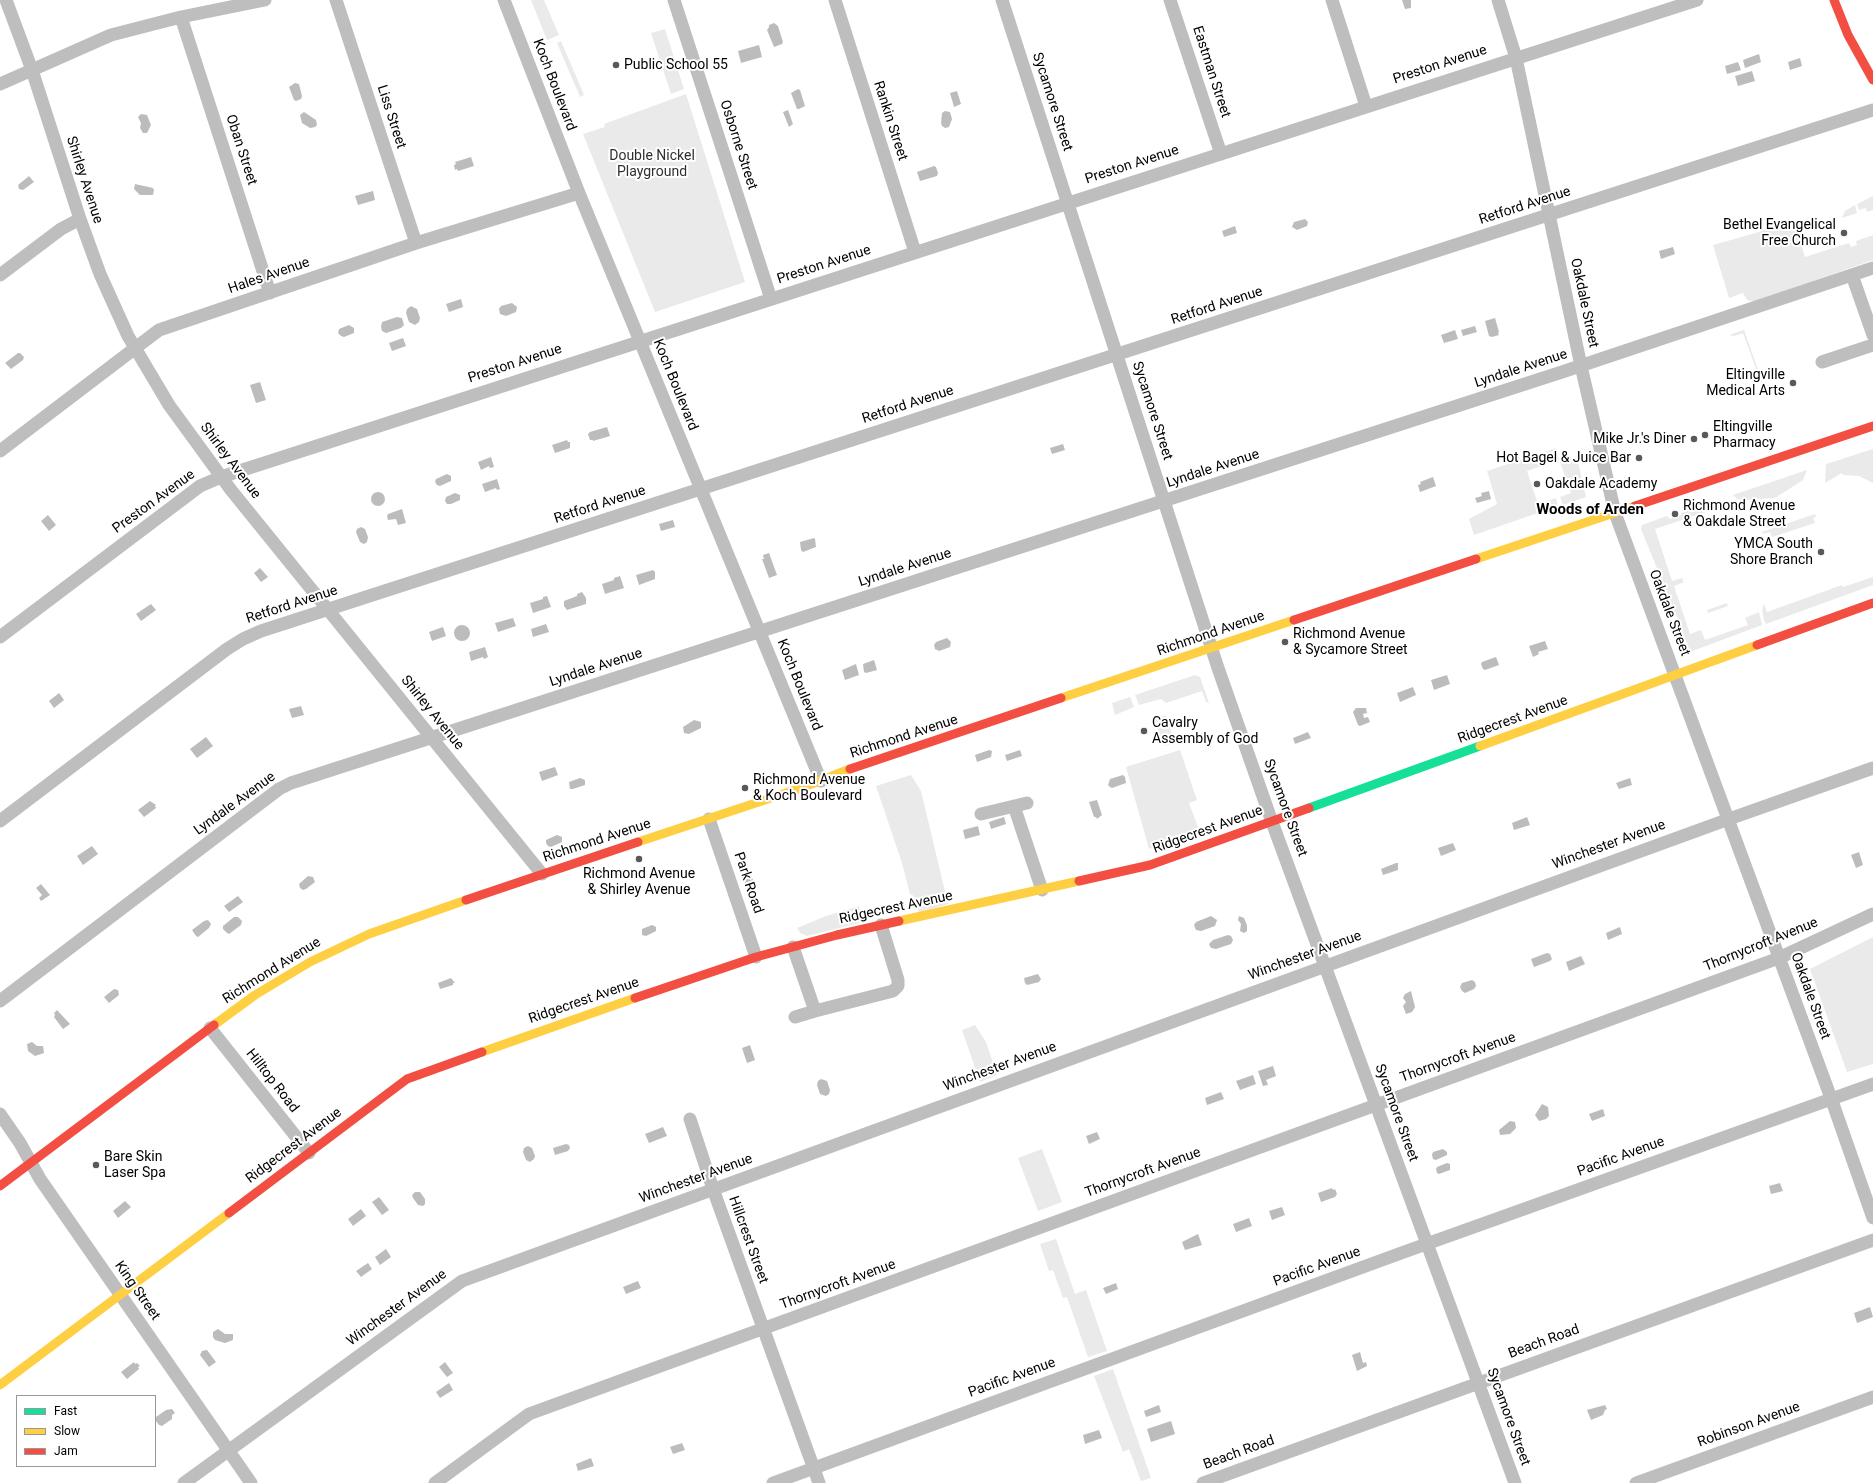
<!DOCTYPE html>
<html>
<head>
<meta charset="utf-8">
<style>
	body { margin:0 }
	#map { position:relative; width:1873px; height:1483px; overflow:hidden; background:#fff; font-family:Roboto,sans-serif }
	canvas { display:block }
	.legend { position:absolute; left:16px; top:1395px; width:140px; height:72px; box-sizing:border-box; background:#fff; border:1px solid #999; margin:0; padding:5px 7px; list-style:none; font-size:12px; color:#000 }
	.legend li { display:flex; align-items:center; gap:8px; height:20px }
	.legend b { width:20px; border:1px solid #999 }
</style>
</head>
<body>
<div id="map">
<canvas width="1873" height="1483"></canvas>
<ul class="legend">
<li><b style="height:5px;background:#16e098"></b>Fast</li>
<li><b style="height:5px;background:#ffcf43"></b>Slow</li>
<li><b style="height:5px;background:#f24e42"></b>Jam</li>
</ul>
</div>
<script>
const g = document.querySelector('canvas').getContext('2d');
g.lineJoin = 'round';
function paint(path, color) { g.fillStyle = color; g.fill(path, 'evenodd'); }
const poly = rows => new Path2D(rows.map(r => 'M' + r).join(''));
function stroke(path, color, width, dash) { g.strokeStyle = color; g.lineWidth = width; g.lineCap = dash ? 'butt' : 'round'; g.setLineDash(dash || []); g.stroke(path); }
function label(font, color, halo, rows, align = 'center') {
  g.font = font + ' Roboto,sans-serif'; g.lineWidth = 4; g.setLineDash([]); g.textBaseline = 'middle'; g.strokeStyle = halo; g.fillStyle = color; for (const [text, x, y, turn = 0] of rows) {
    g.save(); g.translate(x, y); g.rotate((+turn || 0) * Math.PI / 180); g.textAlign = isNaN(turn) ? turn : align; if (halo) g.strokeText(text, 0, 0); g.fillText(text, 0, 0); g.restore();
  }
}
paint(poly([
	[531,0,544,0,559,35,547,40],
	[665,29,684,89,671,94,651,33],
	[561,41,584,95,580,97,557,43],
	[686,94,745,282,655,312,583,134,605,127,604,124],
	[1873,196,1873,210,1867,212,1866,208,1859,210,1857,204],
	[1855,205,1857,213,1842,218,1845,211],
	[1809,218,1804,224,1802,237,1799,238,1805,257,1849,243,1851,247,1857,245,1856,241,1873,235,1873,260,1754,302,1747,300,1743,293,1729,298,1713,245],
	[1744,330,1763,384,1762,385,1743,333,1734,336,1729,335],
	[1556,448,1559,460,1527,471,1538,504,1556,498,1558,506,1474,535,1469,519,1497,504,1487,471],
	[1873,449,1873,483,1859,476,1843,475,1842,473,1825,483,1826,464],
	[1577,457,1586,497,1563,505,1560,497,1571,493,1560,462],
	[1807,470,1803,480,1775,498,1744,500,1737,499,1733,495],
	[1716,501,1718,508,1655,529,1672,581,1682,578,1684,582,1674,586,1690,634,1701,630,1705,640,1748,625,1745,618,1759,612,1762,625,1690,652,1678,620,1641,529,1642,525,1667,516,1670,519,1681,515,1681,513],
	[1815,514,1816,517,1813,518,1815,523,1772,537,1770,532,1763,534,1762,532],
	[1734,518,1735,520,1715,527,1714,524],
	[1873,577,1873,585,1766,624,1764,620,1762,611,1764,604,1767,612,1842,585,1843,587],
	[1727,603,1728,606,1708,613,1707,610],
	[1195,675,1200,677,1209,703,1206,702,1202,691,1166,703,1161,699,1139,705,1135,695],
	[1130,697,1134,707,1115,715,1112,703],
	[1166,715,1175,743,1164,746,1154,719],
	[1180,750,1197,800,1189,803,1199,830,1149,849,1126,767],
	[911,775,921,791,948,904,919,913,914,896,910,894,902,863,876,786],
	[859,906,861,916,859,923,807,936,800,933,797,928,826,916],
	[1873,937,1873,1064,1847,1072,1810,969],
	[975,1025,986,1042,997,1075,980,1082,962,1030],
	[1042,1149,1062,1202,1038,1211,1018,1158],
	[1056,1239,1075,1294,1086,1290,1107,1351,1088,1357,1067,1297,1063,1298,1053,1270,1049,1271,1040,1244],
	[1113,1369,1151,1478,1141,1481,1129,1449,1123,1452,1094,1376]
]), '#eaeaea');
paint(poly([
	[1402,0,1411,0,1411,8,1405,9],
	[774,23,778,26,783,42,782,44,774,47,767,30,769,27,769,25],
	[759,45,762,57,741,63,738,51],
	[1759,54,1761,62,1745,68,1743,60],
	[1800,58,1802,66,1790,70,1788,62],
	[1738,62,1741,70,1727,74,1725,66],
	[1752,71,1755,81,1738,86,1735,76],
	[295,83,299,84,302,96,301,99,296,101,294,100,289,87],
	[798,89,800,90,805,106,799,109,797,109,791,93],
	[957,91,961,104,954,107,950,93],
	[788,110,793,124,789,127,783,112],
	[945,111,950,112,952,119,949,127,945,128,942,126,941,123,942,113],
	[304,112,316,120,317,125,315,127,310,128,302,123,300,115],
	[141,114,147,115,151,125,147,133,143,133,140,128,141,123,138,117],
	[471,157,474,166,458,171,457,169,455,170,454,165,456,164,455,162],
	[934,166,936,167,938,173,937,176,920,181,917,172],
	[29,176,34,182,23,190,19,189,18,185],
	[135,184,153,188,154,190,153,195,140,195,134,189],
	[373,191,375,200,358,205,355,196],
	[1305,219,1308,222,1307,226,1297,230,1292,227,1294,222],
	[1235,226,1237,233,1224,237,1222,231],
	[1673,247,1675,254,1661,259,1659,251],
	[461,299,463,307,449,312,446,304],
	[512,303,517,307,516,312,506,316,500,314,499,309,501,306],
	[411,306,417,309,420,318,419,322,415,325,409,322,406,313,407,309],
	[397,317,402,318,404,325,401,328,386,333,382,331,381,327,382,322],
	[1495,318,1499,332,1498,333,1499,335,1492,337,1489,336,1485,321],
	[349,325,354,328,354,333,344,337,341,336,338,333,339,329],
	[1475,326,1477,332,1463,336,1461,330],
	[1455,330,1458,339,1444,343,1441,335],
	[403,338,406,346,392,351,389,343],
	[18,353,20,353,24,357,23,360,11,369,5,363],
	[260,382,266,400,256,403,250,385],
	[607,427,610,436,593,441,593,440,590,440,588,434,590,432],
	[567,440,568,442,570,442,570,448,555,453,552,445],
	[1063,444,1065,450,1052,454,1050,448],
	[491,457,494,467,490,468,489,466,481,470,478,462],
	[447,474,451,476,451,481,440,486,437,485,435,482,436,479],
	[1433,477,1436,486,1420,492,1418,485,1421,484,1420,482],
	[497,479,500,489,497,490,496,488,485,492,482,484],
	[1489,491,1491,499,1477,503,1475,498,1482,496,1481,493],
	'371 499a7 7 0 1 1 14 0a7 7 0 1 1-14 0Z',
	[455,493,460,495,460,500,451,504,447,504,445,501,446,497],
	[402,509,406,523,398,525,396,519,388,520,387,516,388,514],
	[48,515,56,525,49,531,41,521],
	[673,520,675,527,661,531,659,524],
	[361,527,365,529,368,537,367,542,364,544,360,542,356,532,357,529],
	[814,538,815,539,816,547,803,552,801,550,800,542],
	[769,553,777,575,769,578,762,559,764,559,763,555],
	[260,568,268,577,261,582,254,573],
	[653,570,655,572,655,579,639,585,636,575],
	[620,576,624,588,605,594,602,584,614,580,614,578],
	[582,592,586,598,586,604,567,610,564,606,564,601,577,596,577,594],
	[547,596,551,607,533,613,530,603,543,599,543,597],
	[151,604,156,610,141,621,136,614],
	[513,618,516,626,498,632,495,623],
	[546,624,549,632,533,637,531,629],
	'454 633a8 8 0 1 1 16 0a8 8 0 1 1-16 0Z',
	[443,627,446,636,432,641,429,632],
	[947,638,951,642,950,647,939,651,935,649,934,645,936,642],
	[1545,641,1548,649,1538,652,1539,654,1533,657,1529,646],
	[485,647,488,657,484,659,483,657,471,661,469,652],
	[1496,657,1499,665,1485,670,1483,669,1481,664,1482,662],
	[874,660,877,670,866,673,864,672,863,664],
	[856,664,859,675,845,680,842,670],
	[1447,675,1450,684,1434,690,1431,680],
	[1413,687,1416,695,1400,702,1397,693],
	[59,693,64,700,54,708,49,701],
	[301,706,304,715,292,718,289,709],
	[1356,708,1366,708,1367,713,1363,714,1364,718,1368,717,1370,722,1360,726,1358,725,1353,712],
	[694,720,701,722,701,728,689,734,684,733,683,727],
	[1308,732,1311,738,1295,744,1293,738],
	[206,737,213,746,197,758,190,749],
	[989,750,992,751,991,757,977,762,975,755],
	[1020,750,1022,756,1007,761,1005,755],
	[555,767,558,775,542,781,539,772],
	[1123,775,1125,777,1126,783,1112,788,1110,787,1108,785,1110,779],
	[580,778,585,780,585,785,573,789,570,789,569,782],
	[1630,778,1632,785,1619,789,1616,783],
	[1097,800,1102,815,1097,819,1096,817,1094,817,1089,802],
	[150,801,156,805,155,806,156,808,144,817,138,810],
	[1004,817,1006,824,991,829,989,822],
	[1527,817,1530,825,1514,830,1512,823],
	[978,826,980,835,965,839,963,830],
	[557,835,562,837,562,842,551,847,548,846,546,843,546,840],
	[1453,843,1456,850,1441,856,1438,848],
	[92,846,98,854,83,865,77,856],
	[1859,852,1863,865,1856,868,1851,855],
	[1396,863,1398,863,1398,870,1383,875,1381,869],
	[748,867,753,880,745,883,740,869],
	[308,876,313,877,315,882,306,889,303,890,300,888,299,884],
	[41,884,50,895,41,901,39,898,42,895,36,888],
	[238,896,243,902,229,912,224,906],
	[1211,916,1217,920,1215,926,1201,931,1196,930,1194,925,1196,922],
	[1239,916,1244,918,1247,925,1247,931,1244,933,1240,931,1241,924,1238,920],
	[234,917,238,917,242,921,241,925,229,934,227,933,223,929,223,926],
	[208,920,211,924,209,928,198,937,196,936,192,930,204,921],
	[652,925,656,927,656,931,646,936,642,935,642,929],
	[1620,927,1622,934,1608,940,1606,933],
	[1228,935,1231,936,1233,940,1231,944,1216,949,1211,948,1209,944,1213,940],
	[1547,953,1550,954,1552,959,1550,961,1534,967,1531,959],
	[1581,956,1585,964,1569,971,1566,962],
	[1038,974,1041,979,1039,982,1027,985,1025,983,1024,978],
	[451,978,455,983,453,983,453,985,440,989,438,983],
	[1472,980,1475,982,1476,986,1474,989,1465,993,1462,991,1460,987,1462,983],
	[114,989,118,990,119,995,109,1003,104,997],
	[1411,991,1415,1007,1412,1012,1406,1014,1403,1006,1406,1002,1403,998,1405,994],
	[57,1010,70,1024,63,1029,54,1017,55,1015,54,1013],
	[32,1042,37,1046,43,1046,44,1053,35,1056,28,1051,27,1044],
	[750,1045,755,1060,747,1063,742,1048],
	[1273,1066,1276,1076,1266,1080,1268,1085,1263,1086,1258,1071],
	[1253,1075,1256,1084,1240,1090,1236,1081],
	[821,1079,827,1081,830,1090,829,1094,826,1096,820,1094,817,1085,818,1081],
	[1221,1092,1224,1099,1207,1105,1205,1098],
	[1542,1104,1548,1107,1549,1116,1546,1119,1539,1121,1535,1115],
	[1603,1109,1605,1116,1592,1121,1589,1114],
	[1510,1121,1515,1122,1516,1128,1510,1134,1500,1135,1499,1130],
	[663,1127,667,1136,649,1143,645,1134],
	[1097,1132,1100,1139,1089,1144,1086,1136],
	[566,1144,569,1145,570,1148,568,1151,555,1155,553,1148],
	[528,1146,532,1148,535,1156,534,1159,530,1162,526,1160,523,1152,524,1148],
	[1443,1149,1447,1152,1447,1155,1436,1160,1433,1159,1432,1155,1433,1152],
	[1447,1163,1450,1164,1450,1170,1439,1174,1437,1173,1436,1169,1437,1167],
	[1780,1183,1783,1191,1771,1194,1769,1186],
	[1332,1188,1333,1190,1335,1189,1337,1194,1335,1197,1321,1202,1318,1193],
	[415,1192,420,1192,425,1199,425,1204,423,1206,418,1205,413,1198,412,1195],
	[379,1197,389,1210,382,1215,372,1202],
	[125,1201,131,1207,118,1218,113,1211],
	[1282,1207,1285,1215,1272,1220,1269,1211],
	[361,1209,366,1216,353,1226,348,1219],
	[1249,1218,1252,1226,1236,1232,1233,1224],
	[1198,1234,1202,1245,1185,1250,1182,1242],
	[386,1249,391,1257,380,1265,375,1257],
	[368,1263,372,1269,361,1277,356,1271],
	[638,1281,641,1288,626,1294,623,1287],
	[1116,1283,1118,1289,1106,1294,1103,1288],
	[1870,1307,1873,1317,1857,1323,1854,1313],
	[218,1329,225,1334,233,1334,233,1340,225,1343,215,1340,213,1337,213,1332],
	[207,1350,216,1362,209,1367,200,1355,202,1351],
	[1360,1352,1363,1363,1366,1362,1367,1366,1357,1371,1352,1355],
	[134,1362,135,1364,137,1363,140,1366,138,1367,139,1369,127,1379,121,1372],
	[445,1362,453,1373,447,1377,439,1367],
	[449,1383,453,1390,440,1398,436,1392],
	[1159,1405,1161,1412,1146,1417,1144,1411],
	[1605,1405,1607,1409,1605,1410,1603,1415,1591,1420,1587,1410],
	[172,1409,175,1413,172,1415,172,1419,162,1426,159,1425,156,1421,156,1417,166,1410],
	[1171,1421,1175,1434,1151,1442,1147,1429],
	[1099,1430,1102,1438,1085,1444,1083,1435],
	[682,1443,685,1450,673,1454,670,1447],
	[591,1458,594,1466,578,1471,576,1464]
]), '#bcbcbc');
stroke(poly([
	[6,0,32,70,80,219,100,274,128,336,169,405,231,490,542,874],
	[336,0,416,243],
	[504,0,579,193,821,781],
	[674,0,771,299],
	[835,0,915,252],
	[1002,0,1218,668,1272,822,1515,1483],
	[1170,0,1221,154],
	[1332,0,1366,106],
	[1498,0,1516,58,1581,366,1615,513,1831,1098,1873,1218],
	[181,17,270,293],
	[0,84,111,35,181,17,265,0],
	[0,275,61,229,80,219],
	[1852,275,1873,335],
	[1822,362,1873,345],
	[0,451,159,330,416,243,579,193],
	[0,637,200,486,221,477,1697,0],
	[1014,806,1042,890],
	[981,814,1027,803],
	[709,819,756,957],
	[0,821,227,649,243,639,261,631,1873,110],
	[793,947,815,1011,893,991,898,986,898,980,881,925],
	[0,1001,279,789,291,783,1562,372,1873,268],
	[795,1017,815,1011],
	[210,1028,309,1153],
	[0,1114,20,1143,40,1179,251,1483],
	[690,1119,713,1189,819,1483],
	[184,1483,462,1281,1729,819,1873,768],
	[435,1483,529,1414,1779,958,1873,914],
	[773,1483,1404,1252,1873,1084],
	[1203,1483,1873,1240],
	[1636,1483,1873,1397]
]), '#bebebe', 13);
stroke(poly([
	[1309,808,1480,746]
]), '#16e098', 9);
stroke(poly([
	[1476,559,1635,506],
	[1061,698,1294,620],
	[1480,746,1757,645],
	[638,842,801,788,850,769],
	[899,921,1079,881],
	[214,1025,255,995,310,962,369,934,466,900],
	[482,1052,635,998],
	[0,1385,229,1213]
]), '#ffcf43', 9);
stroke(poly([
	[1834,0,1848,35,1873,80],
	[1635,506,1873,426],
	[1294,620,1476,559],
	[1757,645,1873,603],
	[850,769,1061,698],
	[1079,881,1150,865,1309,808],
	[466,900,638,842],
	[635,998,756,957,837,935,899,921],
	[0,1186,214,1025],
	[229,1213,407,1079,482,1052]
]), '#f24e42', 9);
for (const [x, y, r, color] of [
	[616,65,4,"#595959"],
	[1844,233,4,"#595959"],
	[1793,383,4,"#595959"],
	[1705,435,4,"#595959"],
	[1694,439,4,"#595959"],
	[1639,458,4,"#595959"],
	[1537,484,4,"#595959"],
	[1675,514,4,"#595959"],
	[1821,552,4,"#595959"],
	[1285,642,4,"#595959"],
	[1144,731,4,"#595959"],
	[745,788,4,"#595959"],
	[639,859,4,"#595959"],
	[96,1165,4,"#595959"]
]) { const dot = new Path2D(); dot.arc(x, y, r, 0, 2 * Math.PI); g.fillStyle = color; g.fill(dot); stroke(dot, '#fff', 1.5); }
label('14px', '#000', '#fff', [
	["Public School 55",624,65],
	["Bethel Evangelical",1836,225,"right"],
	["Free Church",1836,241,"right"],
	["Eltingville",1785,375,"right"],
	["Medical Arts",1785,391,"right"],
	["Eltingville",1713,427],
	["Pharmacy",1713,443],
	["Mike Jr.'s Diner",1686,439,"right"],
	["Hot Bagel & Juice Bar",1631,458,"right"],
	["Oakdale Academy",1545,484],
	["Richmond Avenue",1683,506],
	["& Oakdale Street",1683,522],
	["YMCA South",1813,544,"right"],
	["Shore Branch",1813,560,"right"],
	["Richmond Avenue",1293,634],
	["& Sycamore Street",1293,650],
	["Cavalry",1152,723],
	["Assembly of God",1152,739],
	["Richmond Avenue",753,780],
	["& Koch Boulevard",753,796],
	["Richmond Avenue",639,874,"center"],
	["& Shirley Avenue",639,890,"center"],
	["Bare Skin",104,1157],
	["Laser Spa",104,1173]
], 'left');
label('14px', '#000', '#fff', [
	["Preston Avenue",1440,65,-18],
	["Eastman Street",1211,72,72],
	["Koch Boulevard",554,85,69],
	["Sycamore Street",1052,102,72],
	["Liss Street",391,117,72],
	["Rankin Street",890,121,72],
	["Osborne Street",738,145,72],
	["Oban Street",241,150,72],
	["Preston Avenue",1132,165,-18],
	["Shirley Avenue",84,180,72],
	["Retford Avenue",1525,206,-18],
	["Preston Avenue",824,265,-18],
	["Hales Avenue",269,276,-19],
	["Oakdale Street",1584,303,78],
	["Retford Avenue",1217,306,-18],
	["Preston Avenue",515,364,-18],
	["Lyndale Avenue",1521,369,-18],
	["Koch Boulevard",675,385,68],
	["Retford Avenue",908,405,-18],
	["Sycamore Street",1152,411,72],
	["Shirley Avenue",230,461,53],
	["Lyndale Avenue",1213,469,-18],
	["Preston Avenue",154,502,-36],
	["Retford Avenue",600,505,-18],
	["Lyndale Avenue",905,568,-18],
	["Retford Avenue",292,605,-18],
	["Oakdale Street",1669,613,69],
	["Richmond Avenue",1211,634,-19],
	["Lyndale Avenue",596,668,-18],
	["Koch Boulevard",799,685,68],
	["Shirley Avenue",432,713,51],
	["Ridgecrest Avenue",1513,720,-20],
	["Richmond Avenue",904,737,-18],
	["Lyndale Avenue",235,804,-36],
	["Sycamore Street",1285,808,70],
	["Ridgecrest Avenue",1208,830,-20],
	["Richmond Avenue",597,841,-18],
	["Winchester Avenue",1609,845,-20],
	["Park Road",748,883,71],
	["Ridgecrest Avenue",896,908,-12],
	["Thornycroft Avenue",1761,945,-22],
	["Winchester Avenue",1305,956,-20],
	["Richmond Avenue",272,971,-32],
	["Oakdale Street",1810,996,70],
	["Ridgecrest Avenue",584,1001,-19],
	["Thornycroft Avenue",1458,1058,-20],
	["Winchester Avenue",1000,1067,-20],
	["Hilltop Road",272,1081,52],
	["Sycamore Street",1396,1113,70],
	["Ridgecrest Avenue",294,1146,-37],
	["Pacific Avenue",1621,1157,-20],
	["Thornycroft Avenue",1143,1173,-20],
	["Winchester Avenue",696,1179,-20],
	["Hillcrest Street",748,1240,70],
	["Pacific Avenue",1317,1267,-20],
	["Thornycroft Avenue",838,1285,-20],
	["King Street",137,1291,55],
	["Winchester Avenue",397,1308,-36],
	["Beach Road",1544,1342,-20],
	["Pacific Avenue",1012,1378,-20],
	["Sycamore Street",1508,1417,70],
	["Robinson Avenue",1749,1425,-20],
	["Beach Road",1239,1453,-20]
]);
label('14px', '#2f2f2f', '#fff', [
	["Double Nickel",652,156],
	["Playground",652,172]
]);
label('bold 15px', '#000', '#fff', [
	["Woods of Arden",1590,510]
]);
</script>
</body>
</html>
